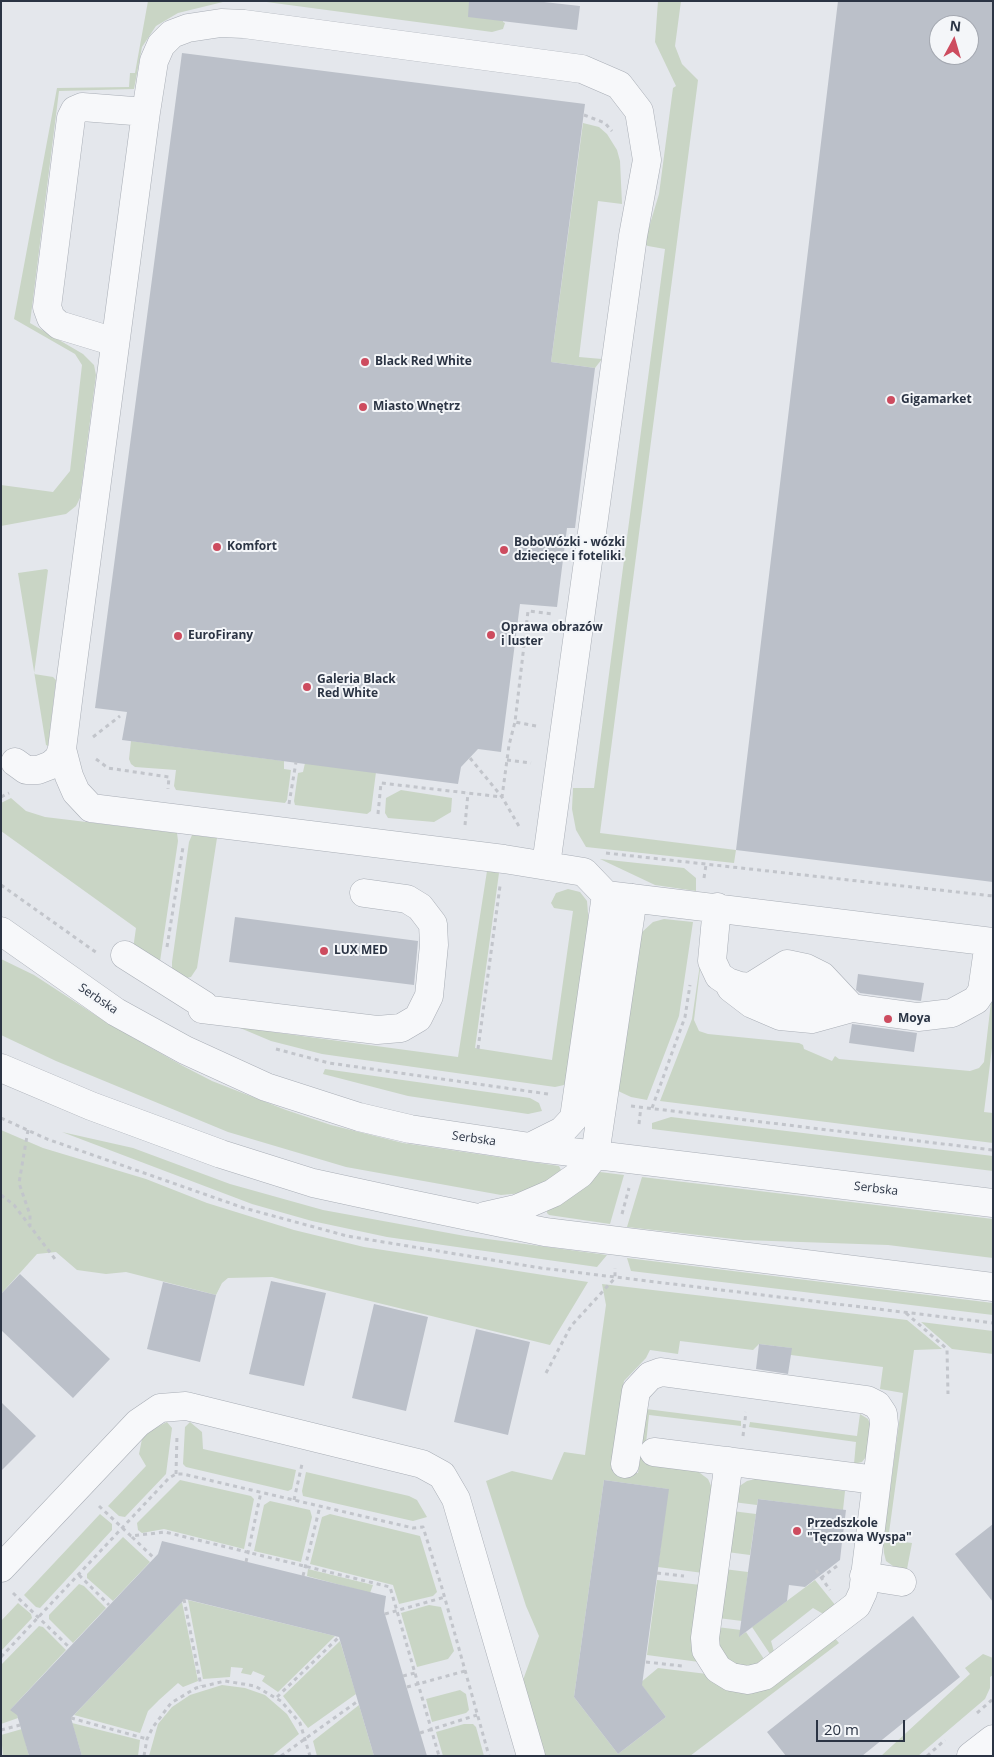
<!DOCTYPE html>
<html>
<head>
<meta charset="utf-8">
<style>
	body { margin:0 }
	#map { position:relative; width:994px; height:1757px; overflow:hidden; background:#e4e7ec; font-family:"Open Sans",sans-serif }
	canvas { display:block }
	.frame { position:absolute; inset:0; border:2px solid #2b3444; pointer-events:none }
	.north { position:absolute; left:929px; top:15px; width:50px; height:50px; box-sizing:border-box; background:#f4f6f9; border:1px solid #a4a8b1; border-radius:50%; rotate:6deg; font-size:14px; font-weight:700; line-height:20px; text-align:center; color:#2b3444 }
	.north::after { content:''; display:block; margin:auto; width:18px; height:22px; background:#cd4c5f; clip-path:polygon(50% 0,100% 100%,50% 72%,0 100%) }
	.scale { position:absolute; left:816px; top:1720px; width:89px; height:22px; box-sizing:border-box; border:2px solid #2b3444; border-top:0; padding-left:6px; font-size:15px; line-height:18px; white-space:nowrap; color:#2b3444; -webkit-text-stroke:4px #f4f6f9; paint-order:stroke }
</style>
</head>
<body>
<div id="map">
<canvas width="994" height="1757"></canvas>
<div class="frame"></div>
<div class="north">N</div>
<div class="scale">20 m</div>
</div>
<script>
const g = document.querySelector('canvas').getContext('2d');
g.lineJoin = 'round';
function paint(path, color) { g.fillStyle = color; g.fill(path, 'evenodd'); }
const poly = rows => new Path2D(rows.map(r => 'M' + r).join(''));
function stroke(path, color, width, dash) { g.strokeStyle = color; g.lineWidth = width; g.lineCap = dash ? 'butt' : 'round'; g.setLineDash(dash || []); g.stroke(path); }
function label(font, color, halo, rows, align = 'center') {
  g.font = font + ' "Open Sans",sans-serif'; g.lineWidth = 4; g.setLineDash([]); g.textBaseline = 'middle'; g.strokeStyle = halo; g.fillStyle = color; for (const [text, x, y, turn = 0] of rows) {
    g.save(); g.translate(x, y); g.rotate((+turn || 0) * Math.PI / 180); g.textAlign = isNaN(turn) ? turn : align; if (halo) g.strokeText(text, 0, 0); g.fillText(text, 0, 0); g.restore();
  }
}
paint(poly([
	[148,1,227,1,178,13,156,26,142,47,134,89,59,91,30,323,83,354,94,365,96,375,80,498,76,506,66,514,1,526,1,485,53,492,70,471,82,365,75,354,14,319,57,88,129,87,130,73,135,73],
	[259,1,506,1,503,22,505,23,503,29,492,32],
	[658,1,681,1,675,46,682,64,698,80,697,88,600,833,736,850,734,863,586,847,576,830,572,809,573,788,594,788,665,249,648,246,644,244,659,194,673,88,676,86,655,42],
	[583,123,599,127,607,134,617,150,620,161,622,204,598,201,579,357,602,359,595,368,551,362],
	[46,569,48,570,34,674,53,677,56,680,48,746,46,745,18,573],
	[131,741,284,761,284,769,291,770,287,800,285,803,176,790,174,786,176,770,135,767,131,764,129,759],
	[305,763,376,772,371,811,367,814,295,805,294,801,298,773,303,772],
	[401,790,452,798,451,812,434,822,388,818,385,813,386,798],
	[11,798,26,811,45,817,177,833,178,841,159,968,133,949,136,928,1,831,1,803],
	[192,835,217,838,197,968,191,977,182,979,172,977,172,962,189,842],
	[600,859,684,868,696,878,696,891,655,885],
	[487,871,499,873,475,1048,552,1060,573,911,554,908,551,903,556,893,568,889,580,892,587,901,589,925,568,1082,564,1085,555,1087,322,1054,271,1041,233,1025,265,1027,272,1032,458,1057],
	[664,919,693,922,679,1016,647,1100,631,1097,618,1091,641,933,653,922],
	[704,937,694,1020,699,1031,708,1034,799,1043,803,1045,804,1049,832,1061,835,1056,839,1059,970,1071,979,1068,984,1062,993,985,993,1040,984,1112,993,1113,993,1143,660,1101,692,1019],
	[1,959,34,975,109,1024,183,1066,212,1081,286,1110,331,1125,403,1143,559,1166,561,1170,550,1181,523,1193,501,1195,346,1167,228,1132,56,1061,1,1035],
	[325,1069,530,1098,539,1103,542,1111,528,1114,408,1096,323,1074],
	[671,1117,993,1156,993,1171,652,1129,652,1123],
	[1,1130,43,1148,146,1179,207,1203,294,1230,364,1247,588,1282,550,1345,272,1277,228,1278,222,1283,216,1295,126,1272,106,1274,77,1270,56,1252,37,1254,1,1294],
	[62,1132,133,1148,230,1184,323,1210,465,1236,607,1255,597,1267,387,1237,312,1221,252,1204],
	[600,1172,624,1175,610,1224,549,1215,547,1213,547,1209],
	[642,1177,993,1219,993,1258,888,1245,743,1240,627,1227],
	[627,1258,993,1303,993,1315,631,1271],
	[602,1284,907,1320,942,1349,914,1350,888,1540,912,1543,907,1569,893,1566,886,1561,884,1553,883,1543,903,1393,880,1389,883,1367,791,1355,791,1348,759,1344,753,1350,680,1341,678,1354,650,1350,646,1358,624,1381,611,1469,638,1473,646,1409,741,1421,741,1426,649,1415,644,1463,696,1470,708,1479,713,1490,703,1573,658,1567,668,1489,604,1480,574,1697,618,1754,666,1717,640,1683,658,1668,707,1674,718,1683,833,1636,839,1643,690,1756,545,1756,523,1680,539,1636,526,1606,486,1481,512,1471,552,1480,564,1452,585,1455,606,1305],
	[921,1322,993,1331,993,1354,952,1349],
	[860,1414,868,1419,871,1426,866,1457,862,1462,854,1464,856,1442,749,1427,750,1422,857,1436],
	[167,1422,172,1428,166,1474,125,1517,119,1516,108,1506,146,1466,139,1454,142,1439,151,1430],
	[190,1422,202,1432,203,1449,296,1470,292,1489,288,1491,186,1467,183,1464,185,1427],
	[306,1472,409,1496,417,1500,427,1517,413,1521,303,1496,302,1491],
	[755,1479,845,1491,843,1510,758,1499,757,1505,733,1502,738,1487,747,1481],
	[180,1480,251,1496,254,1499,244,1549,164,1529,142,1533,138,1530,137,1523],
	[270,1501,310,1510,312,1517,301,1562,254,1551,264,1505],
	[732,1511,756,1514,750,1555,727,1552],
	[100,1514,112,1524,112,1530,40,1608,36,1607,24,1595],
	[330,1514,420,1536,437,1592,433,1596,399,1604,393,1585,310,1564,322,1517],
	[123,1537,150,1562,113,1601,87,1578,87,1574],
	[308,1569,373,1585,370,1593,307,1576],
	[724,1569,748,1572,742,1621,718,1618],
	[657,1580,701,1585,699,1662,647,1655],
	[815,1580,836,1606,825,1615,813,1608,771,1641,775,1655,772,1657,752,1627],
	[79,1584,84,1586,106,1608,73,1643,49,1619,49,1615],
	[188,1600,335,1636,278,1692,262,1681,265,1676,253,1671,251,1675,241,1673,243,1668,231,1667,230,1677,203,1679],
	[182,1602,198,1681,183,1687,178,1683,159,1700,148,1711,140,1733,74,1715],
	[18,1603,31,1614,32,1618,1,1651,1,1621],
	[429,1605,441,1607,454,1651,448,1659,417,1667,401,1613],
	[39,1626,43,1627,66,1650,10,1710,15,1706,18,1718,1,1724,1,1665],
	[717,1627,741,1630,740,1636,746,1632,766,1662,753,1669,731,1666,715,1641],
	[340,1641,356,1694,308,1728,283,1696],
	[983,1654,993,1658,993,1675,990,1677,990,1688,985,1699,918,1756,881,1756,970,1674,965,1668],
	[222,1685,245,1688,265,1695,287,1714,299,1734,272,1756,149,1756,158,1724,172,1707,190,1695],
	[460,1690,466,1694,469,1710,466,1713,432,1722,426,1699],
	[359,1705,374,1756,317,1756,313,1741],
	[72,1723,140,1740,138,1756,82,1756],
	[464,1724,473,1724,476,1727,484,1756,443,1756,436,1732],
	[22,1729,29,1756,3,1756,1,1735]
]), '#c9d5c5');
paint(poly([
	[469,1,535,1,580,6,577,30,468,17],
	[838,1,993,1,993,882,736,850],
	[939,25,969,25,969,55,939,55],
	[182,53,585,104,551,362,595,368,575,528,567,528,557,607,520,604,501,752,478,749,461,767,458,784,122,740,127,712,95,708],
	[235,917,418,941,414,985,229,962],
	[858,974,924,983,921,1001,860,993,856,990],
	[852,1024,917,1033,914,1052,849,1043],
	[20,1274,110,1359,73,1398,1,1330,1,1294],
	[271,1281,326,1293,304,1386,249,1374],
	[163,1282,216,1295,200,1362,147,1349],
	[374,1304,428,1317,406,1411,352,1398],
	[476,1329,530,1342,508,1435,454,1422],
	[759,1344,792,1348,788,1374,756,1369],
	[1,1402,36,1436,1,1471],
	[604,1480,669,1489,642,1685,666,1717,618,1754,574,1697],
	[758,1499,846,1510,842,1542,840,1560,805,1587,789,1585,787,1601,739,1637],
	[993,1524,993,1602,955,1554],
	[162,1541,386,1596,384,1611,427,1756,374,1756,339,1637,185,1599,71,1718,82,1756,29,1756,17,1715,10,1710,158,1554],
	[913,1616,960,1677,862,1756,786,1756,767,1732]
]), '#bbc0c9');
const minor = poly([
	[115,342,59,325,51,318,47,307,71,118,75,110,82,107,146,112],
	[15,762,26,770,38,770,51,765,59,758,62,749],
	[546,865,633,236,647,160,639,111,619,85,582,69,244,24,221,23,188,28,172,34,161,45,154,61,146,112,71,677,62,749,69,776,76,792,91,808,107,810,504,859,584,872,606,895,993,942],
	[717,907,712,961,719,976,728,982,740,986,808,993,852,1008,918,1017,952,1013,976,1000,982,991,989,942],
	[1,931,116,1012,185,1050,266,1087,359,1117,410,1129,530,1147,993,1203],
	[125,955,204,1005],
	[728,982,731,988,752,1004,780,1016,812,1019,852,1008,822,976,806,968,787,964,752,986],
	[202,1009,377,1030,401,1028,418,1018,429,996,434,945,433,924,420,907,407,899,364,893],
	[1,1068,91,1106,221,1154,313,1183,396,1201,545,1232,993,1287],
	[530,1147,562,1131,574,1118,606,895],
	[485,1216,516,1209,553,1193,580,1174,595,1155,633,898],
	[654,1452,876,1480],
	[625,1464,636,1391,650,1376,661,1372,867,1400,877,1405,883,1414,884,1424,863,1592,857,1605,764,1676,748,1680,731,1677,718,1669,706,1650,705,1638,729,1461],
	[1,1568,138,1423,160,1408,186,1406,422,1464,442,1475,456,1499,531,1756],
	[864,1576,902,1582],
	[971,1756,993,1739]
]);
stroke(minor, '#a9aeb6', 29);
stroke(poly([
	[584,115,605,123,612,131],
	[536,726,515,722,528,611,552,614],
	[93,737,120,716],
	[470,758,502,797,520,828],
	[96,759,108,768,169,777,168,789],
	[507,760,531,763],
	[1,797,9,793],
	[289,804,296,762],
	[378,814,381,783,502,797,509,745,515,722],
	[465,825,468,793],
	[606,853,993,896],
	[704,878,706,865],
	[1,885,97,953],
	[167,947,183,847],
	[276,1049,329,1063,548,1094],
	[478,1049,500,886],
	[631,1106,993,1150],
	[652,1108,685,1017,690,985],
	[1,1118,47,1139,244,1208,347,1236,541,1268,993,1323],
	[639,1124,641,1106],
	[28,1130,19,1183,30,1215,30,1225],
	[1,1195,14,1205,55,1259],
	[622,1214,629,1188],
	[906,1313,947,1349,948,1394],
	[546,1373,571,1326,615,1278,615,1268],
	[743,1436,746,1412],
	[176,1474,177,1435],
	[294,1500,302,1464],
	[99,1506,131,1536,165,1532,390,1587,439,1756],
	[132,1537,154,1558],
	[246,1562,261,1492],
	[816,1570,830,1590],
	[657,1573,684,1576],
	[79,1575,109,1605],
	[303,1576,320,1506],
	[821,1578,837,1566],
	[13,1593,69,1647],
	[184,1599,201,1686],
	[385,1614,445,1597],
	[1,1657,169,1478,176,1474,183,1474,413,1528,423,1527,442,1588,489,1756],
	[646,1662,682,1666],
	[403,1676,415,1673],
	[407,1687,465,1671],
	[277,1697,339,1637],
	[977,1713,993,1699],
	[71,1718,147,1739],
	[1,1730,20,1725],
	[420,1733,477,1715],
	[144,1756,147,1739,153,1727,171,1703,196,1688,225,1681,255,1686,281,1701,300,1723,310,1756],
	[281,1756,358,1701],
	[927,1756,945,1740]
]), '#c2c5cb', 3, [4, 4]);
stroke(minor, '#f7f8fa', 28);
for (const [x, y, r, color] of [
	[365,362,5,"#cd4c5f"],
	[891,400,5,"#cd4c5f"],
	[363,407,5,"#cd4c5f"],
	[217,547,5,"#cd4c5f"],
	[504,550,5,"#cd4c5f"],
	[491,635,5,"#cd4c5f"],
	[178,636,5,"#cd4c5f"],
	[307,687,5,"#cd4c5f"],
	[324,951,5,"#cd4c5f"],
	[888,1019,5,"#cd4c5f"],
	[797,1531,5,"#cd4c5f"]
]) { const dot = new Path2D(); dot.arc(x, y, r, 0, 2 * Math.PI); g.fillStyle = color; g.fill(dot); stroke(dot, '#f4f6f9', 2); }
label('bold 12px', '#2b3444', '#f4f6f9', [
	["Black Red White",375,362],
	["Gigamarket",901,400],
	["Miasto Wnętrz",373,407],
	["BoboWózki - wózki",514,543],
	["dziecięce i foteliki.",514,557],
	["Komfort",227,547],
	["Oprawa obrazów",501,628],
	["i luster",501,642],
	["EuroFirany",188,636],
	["Galeria Black",317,680],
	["Red White",317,694],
	["LUX MED",334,951],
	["Moya",898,1019],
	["Przedszkole",807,1524],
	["\"Tęczowa Wyspa\"",807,1538]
], 'left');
label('12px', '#2b3444', '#f4f6f9', [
	["Serbska",98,999,34],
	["Serbska",474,1139,8],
	["Serbska",876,1189,7]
]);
</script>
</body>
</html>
